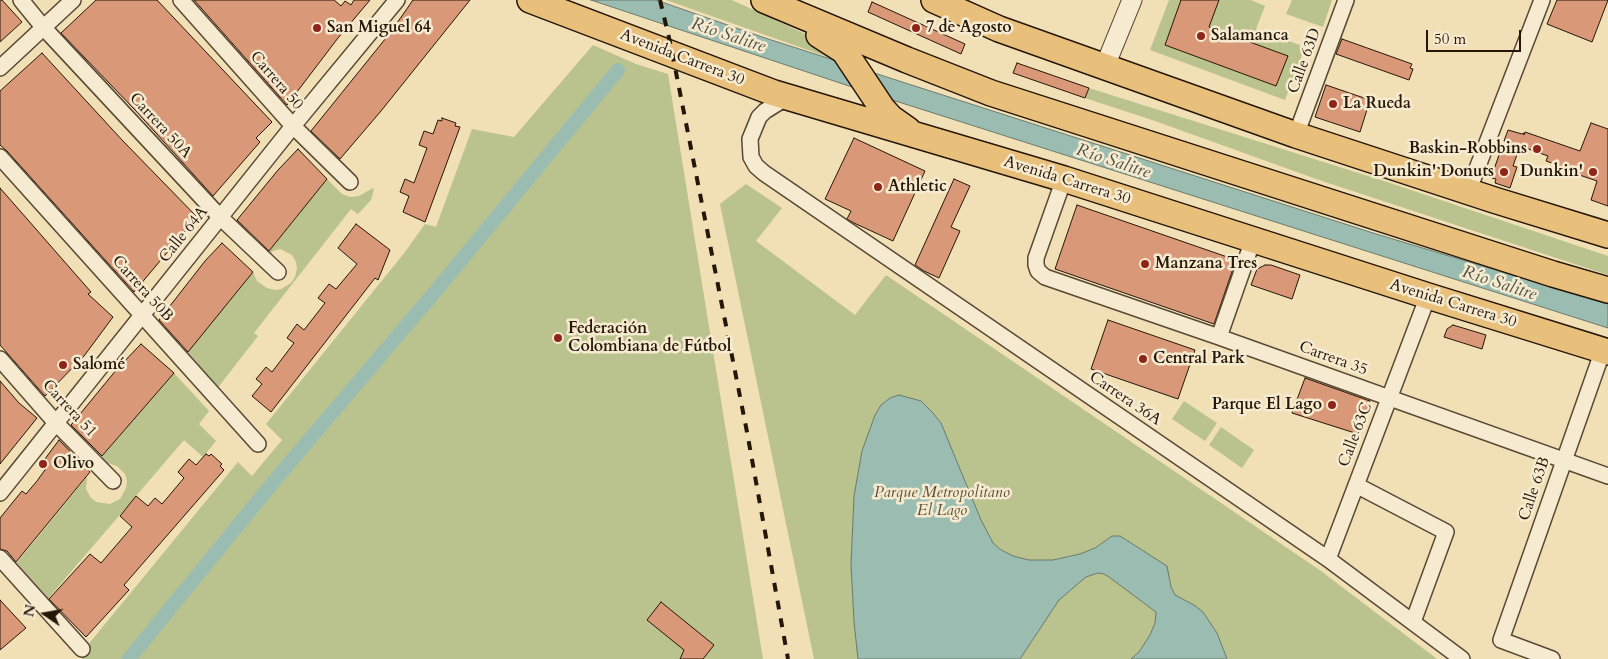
<!DOCTYPE html>
<html>
<head>
<meta charset="utf-8">
<style>
	body { margin:0 }
	#map { position:relative; width:1608px; height:659px; overflow:hidden; background:#f1e0b6; font-family:Cardo,serif }
	canvas { display:block }
	.north { position:absolute; left:20px; top:589px; width:50px; height:50px; -webkit-text-stroke:4px #f6ebd0; paint-order:stroke; rotate:282deg; font-size:14px; font-weight:700; line-height:20px; text-align:center; color:#261608 }
	.north::after { content:''; display:block; margin:auto; width:18px; height:22px; background:#261608; clip-path:polygon(50% 0,100% 100%,50% 72%,0 100%) }
	.scale { position:absolute; left:1426px; top:30px; width:95px; height:22px; box-sizing:border-box; border:2px solid #261608; border-top:0; padding-left:6px; font-size:15px; line-height:18px; white-space:nowrap; color:#261608; -webkit-text-stroke:4px #f6ebd0; paint-order:stroke }
</style>
</head>
<body>
<div id="map">
<canvas width="1608" height="659"></canvas>
<div class="north">N</div>
<div class="scale">50 m</div>
</div>
<script>
const g = document.querySelector('canvas').getContext('2d');
g.lineJoin = 'round';
function paint(path, color) { g.fillStyle = color; g.fill(path, 'evenodd'); }
const poly = rows => new Path2D(rows.map(r => 'M' + r).join(''));
function stroke(path, color, width, dash) { g.strokeStyle = color; g.lineWidth = width; g.lineCap = dash ? 'butt' : 'round'; g.setLineDash(dash || []); g.stroke(path); }
function label(font, color, halo, rows, align = 'center') {
  g.font = font + ' Cardo,serif'; g.lineWidth = 5; g.setLineDash([]); g.textBaseline = 'middle'; g.strokeStyle = halo; g.fillStyle = color; for (const [text, x, y, turn = 0] of rows) {
    g.save(); g.translate(x, y); g.rotate((+turn || 0) * Math.PI / 180); g.textAlign = isNaN(turn) ? turn : align; if (halo) g.strokeText(text, 0, 0); g.fillText(text, 0, 0); g.restore();
  }
}
paint(poly([
	[666,0,732,0,814,38,842,62],
	[1169,0,1181,0,1165,45,1276,86,1287,56,1209,27,1219,0,1251,0,1265,6,1256,29,1305,47,1285,100,1150,50],
	[1292,0,1332,0,1323,27,1286,14],
	[593,45,636,64,668,74,763,659,82,659,87,646,238,462,252,476,282,440,266,424,405,252,425,224,436,227,472,129,514,137],
	[1089,88,1387,182,1608,256,1608,275,1319,180,1155,121,1085,98],
	[327,179,342,194,350,197,359,196,373,188,374,189,371,200,358,214,351,209,254,333,258,336,216,390,183,358,253,272,257,281,267,288,275,290,281,289,291,283,295,277,297,268,296,262,292,255,280,249,273,251,268,255,267,254],
	[746,184,782,208,756,241,855,315,886,275,1321,571,1437,659,814,659,720,204],
	[174,373,209,411,199,424,216,441,203,457,184,440,45,602,14,566,87,477,86,489,91,498,96,502,110,504,120,499,126,488,127,481,125,474,117,466,107,463,101,458],
	[1184,401,1217,423,1205,441,1172,419],
	[1221,427,1254,450,1242,468,1209,445]
]), '#bac28e');
const water = poly([
	[591,0,656,0,762,37,1373,233,1608,304,1608,328,858,89,591,0],
	[899,395,921,401,932,412,941,423,981,520,993,543,1001,550,1013,556,1029,560,1053,560,1080,554,1095,548,1112,536,1120,536,1167,566,1171,587,1175,595,1194,605,1203,612,1217,633,1227,659,1131,659,1139,652,1150,635,1155,623,1156,612,1109,577,1104,574,1098,573,1086,577,1080,582,1059,600,1020,659,858,659,854,622,851,565,854,496,862,451,875,415,881,405,890,398,899,395]
]);
paint(water, '#9bbdb1');
stroke(water, '#6c7a6d', 1);
stroke(poly([
	[129,659,275,480,439,287,618,70]
]), '#9bbdb1', 14);
const building = poly([
	[0,0,2,0,22,22,0,42,0,0],
	[96,0,157,0,272,122,256,138,260,142,213,196,135,110,61,33,96,0],
	[194,0,334,0,341,6,345,1,351,5,354,0,370,0,338,38,287,105,194,0],
	[413,0,470,0,381,111,340,159,311,131,390,33,413,0],
	[1181,0,1219,0,1209,27,1288,56,1276,86,1165,45,1181,0],
	[1557,0,1608,0,1592,42,1547,24,1557,0],
	[872,2,965,44,961,54,868,12,872,2],
	[1342,39,1412,64,1410,68,1413,69,1409,80,1336,54,1342,39],
	[42,53,123,141,197,217,134,292,7,151,0,145,0,91,42,53],
	[1017,63,1089,88,1085,98,1013,73,1017,63],
	[1326,85,1370,100,1360,132,1315,117,1326,85],
	[442,118,456,123,455,126,460,127,425,222,403,212,409,196,400,192,405,179,414,183,427,148,419,145,424,131,433,134,438,120,442,121,442,118],
	[1591,123,1608,129,1608,206,1591,200,1597,181,1562,169,1563,167,1546,161,1548,156,1520,146,1513,166,1517,167,1510,188,1495,183,1496,179,1491,178,1499,155,1512,143,1504,141,1508,130,1522,134,1524,133,1524,135,1525,132,1580,151,1591,123],
	[854,138,925,171,893,241,854,223,847,219,851,211,825,199,854,138],
	[298,149,327,179,269,251,237,220,278,170,298,149],
	[954,179,970,186,951,227,960,231,939,278,924,271,915,265,954,179],
	[0,188,91,292,88,294,113,317,84,356,45,396,0,345,0,188],
	[1077,205,1236,260,1214,324,1055,269,1077,205],
	[356,224,390,250,378,280,375,278,271,412,252,396,262,384,256,379,266,367,272,372,294,343,287,338,297,324,304,330,325,303,318,298,329,284,336,289,357,264,338,248,356,224],
	[222,243,253,272,188,352,159,320,205,261,222,243],
	[1265,265,1271,265,1300,275,1292,299,1251,285,1257,269,1265,265],
	[1108,320,1195,350,1178,399,1091,369,1108,320],
	[1453,325,1486,335,1482,349,1444,337,1447,329,1453,325],
	[141,344,174,373,102,456,71,425,117,369,141,344],
	[1305,378,1370,401,1358,434,1292,413,1305,378],
	[0,381,19,403,37,418,0,464,0,381],
	[59,440,90,472,16,562,7,551,0,549,0,518,22,491,26,494,37,481,47,467,42,463,59,440],
	[206,454,209,456,211,454,222,464,220,466,224,470,124,585,129,590,86,637,49,599,90,554,101,563,132,527,120,516,136,496,148,506,155,498,162,504,184,478,178,472,189,459,196,465,206,454],
	[0,600,26,628,0,650,0,600],
	[661,602,714,645,703,659,680,659,684,650,647,620,661,602]
]);
paint(building, '#d99877');
stroke(building, '#261608', 1);
const minor = poly([
	[21,0,43,27,220,217,278,272],
	[181,0,293,126,350,182],
	[0,68,73,0],
	[789,98,781,101,765,111,759,117,750,139,751,157,756,166,764,173,1328,559,1462,659],
	[1296,135,1346,0],
	[0,157,258,444],
	[1064,179,1036,258,1036,265,1038,271,1045,277,1219,337,1608,476],
	[1468,192,1542,0],
	[1219,337,1253,240],
	[0,359,56,423,113,481],
	[1356,485,1446,532,1413,622],
	[0,493,293,126,397,0],
	[0,558,82,649],
	[1328,559,1428,296],
	[1552,659,1501,640,1603,350]
]);
const tertiary = poly([
	[1105,66,1132,0]
]);
const trunk = poly([
	[530,0,774,93,1064,179,1428,296,1608,352],
	[764,0,907,60,991,93,1553,274,1608,290],
	[934,0,999,29,1296,135,1494,200,1608,235],
	[819,35,844,51,882,108,891,118,908,130]
]);
stroke(minor, '#594834', 18);
stroke(tertiary, '#594834', 21);
stroke(trunk, '#261608', 28);
stroke(minor, '#f6ebd0', 15);
stroke(tertiary, '#f6ebd0', 19);
stroke(trunk, '#e8c07b', 25);
stroke(poly([
	[660,0,670,42,747,432,788,659]
]), '#261608', 4, [9, 9]);
for (const [x, y, r, color] of [
	[317,28,5,"#8f2418"],
	[916,28,5,"#8f2418"],
	[1201,36,5,"#8f2418"],
	[1333,104,5,"#8f2418"],
	[1537,149,5,"#8f2418"],
	[1504,172,5,"#8f2418"],
	[1593,172,5,"#8f2418"],
	[878,187,5,"#8f2418"],
	[1145,264,5,"#8f2418"],
	[558,338,5,"#8f2418"],
	[1143,359,5,"#8f2418"],
	[63,365,5,"#8f2418"],
	[1332,405,5,"#8f2418"],
	[43,464,5,"#8f2418"]
]) { const dot = new Path2D(); dot.arc(x, y, r, 0, 2 * Math.PI); g.fillStyle = color; g.fill(dot); stroke(dot, '#f6ebd0', 2); }
label('bold 16px', '#261608', '#f6ebd0', [
	["San Miguel 64",327,28],
	["7 de Agosto",926,28],
	["Salamanca",1211,36],
	["La Rueda",1343,104],
	["Baskin-Robbins",1527,149,"right"],
	["Dunkin' Donuts",1494,172,"right"],
	["Dunkin'",1583,172,"right"],
	["Athletic",888,187],
	["Manzana Tres",1155,264],
	["Federación",568,329],
	["Colombiana de Fútbol",568,347],
	["Central Park",1153,359],
	["Salomé",73,365],
	["Parque El Lago",1322,405,"right"],
	["Olivo",53,464]
], 'left');
label('16px', '#261608', '#f6ebd0', [
	["Avenida Carrera 30",682,58,21],
	["Calle 63D",1305,61,-70],
	["Carrera 50",276,81,49],
	["Carrera 50A",160,126,47],
	["Avenida Carrera 30",1067,181,17],
	["Calle 64A",184,235,-51],
	["Carrera 50B",142,289,48],
	["Avenida Carrera 30",1453,304,17],
	["Carrera 35",1333,359,20],
	["Carrera 36A",1125,399,34],
	["Carrera 51",69,409,47],
	["Calle 63C",1356,435,-69],
	["Calle 63B",1535,489,-71]
]);
label('italic 16px', '#5a5237', '#f6ebd0', [
	["Parque Metropolitano",942,493],
	["El Lago",942,511]
]);
label('italic 18px', '#4f5043', '#f6ebd0', [
	["Río Salitre",728,36,18],
	["Río Salitre",1113,162,18],
	["Río Salitre",1499,284,18]
]);
</script>
</body>
</html>
